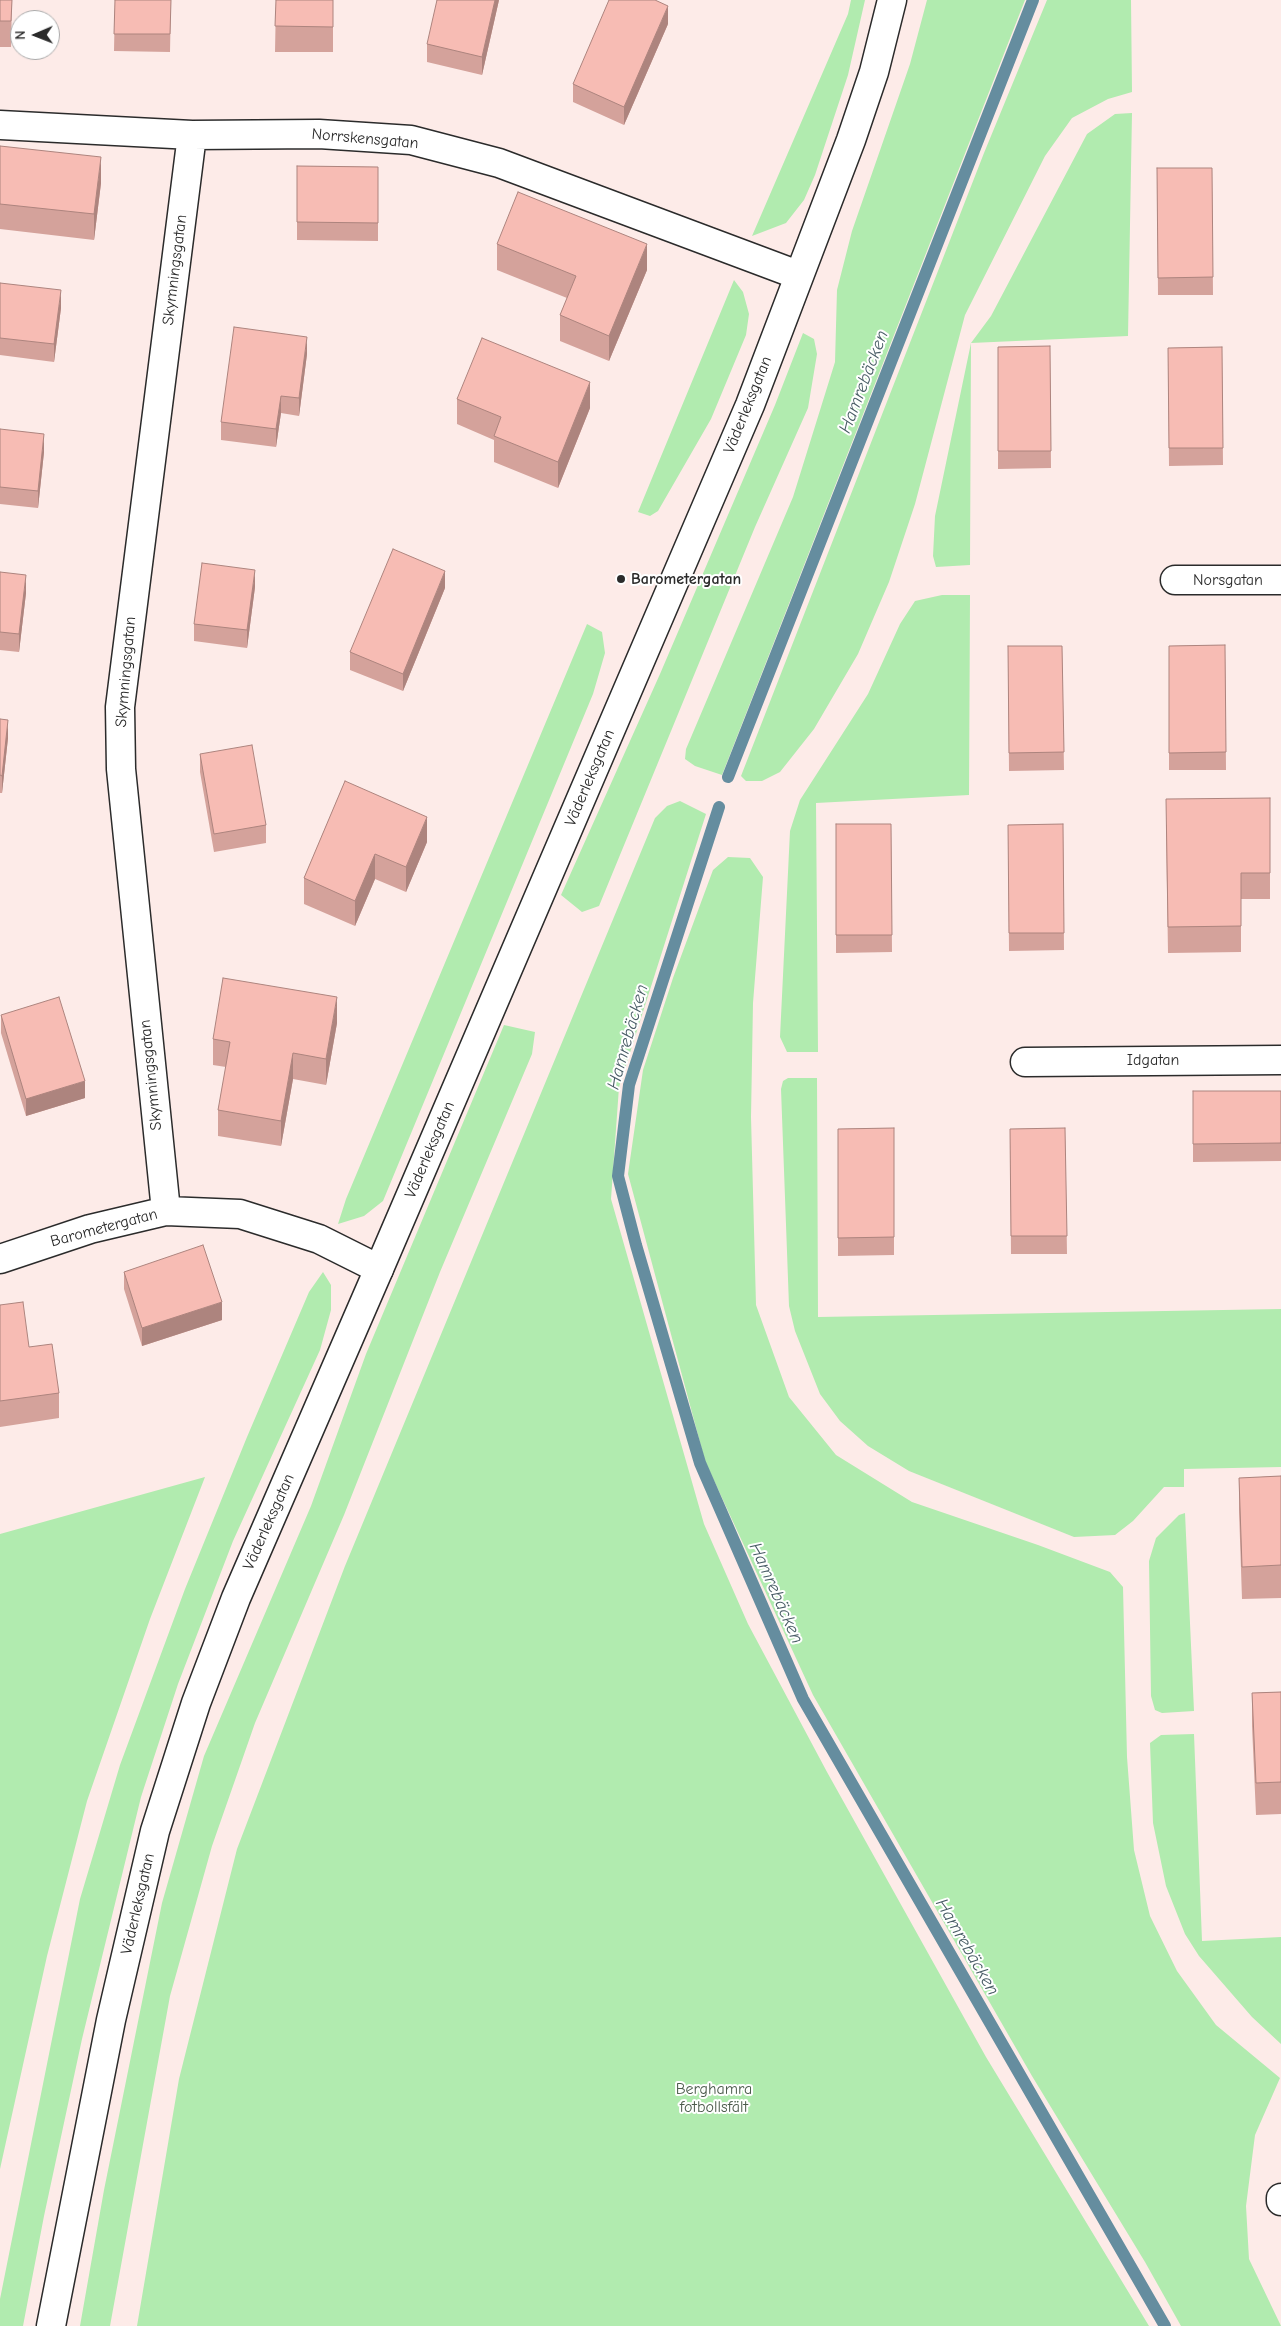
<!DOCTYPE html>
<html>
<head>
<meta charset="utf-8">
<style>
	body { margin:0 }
	#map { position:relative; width:1281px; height:2326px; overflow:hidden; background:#fdebe8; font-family:"Comic Neue",sans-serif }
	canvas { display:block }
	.north { position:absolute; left:10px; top:10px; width:50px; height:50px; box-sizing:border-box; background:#fff; border:1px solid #aaa; border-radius:50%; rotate:269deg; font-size:14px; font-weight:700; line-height:20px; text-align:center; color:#2b2b2b }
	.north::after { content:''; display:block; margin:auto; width:18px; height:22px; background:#2b2b2b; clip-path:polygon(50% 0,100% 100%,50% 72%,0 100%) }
</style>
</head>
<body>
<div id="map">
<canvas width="1281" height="2326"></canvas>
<div class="north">N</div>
</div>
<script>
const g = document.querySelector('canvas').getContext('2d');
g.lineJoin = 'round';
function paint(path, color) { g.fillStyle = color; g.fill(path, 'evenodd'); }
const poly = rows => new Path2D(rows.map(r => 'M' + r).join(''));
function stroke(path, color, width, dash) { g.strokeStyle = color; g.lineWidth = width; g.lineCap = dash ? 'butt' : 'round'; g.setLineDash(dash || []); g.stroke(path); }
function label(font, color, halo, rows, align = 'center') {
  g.font = font + ' "Comic Neue",sans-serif'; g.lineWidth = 4; g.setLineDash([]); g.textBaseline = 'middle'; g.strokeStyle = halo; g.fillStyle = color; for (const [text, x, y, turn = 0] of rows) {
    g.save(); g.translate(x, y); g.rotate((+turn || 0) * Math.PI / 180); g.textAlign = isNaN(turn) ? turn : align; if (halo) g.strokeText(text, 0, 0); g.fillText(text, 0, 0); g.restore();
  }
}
paint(poly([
	[851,0,865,0,848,75,815,175,804,200,786,223,752,236,848,14],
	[927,0,1025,0,722,775,695,766,685,759,686,749,793,497,835,362,837,290,852,231,910,64],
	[1047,0,1131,0,1132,92,1108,99,1072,118,1045,156,965,315,915,504,889,582,858,654,814,729,780,772,762,781,746,781,741,776,984,153],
	[1132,113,1128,336,971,343,970,565,936,567,933,556,935,516,971,343,991,316,1087,134,1115,114],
	[734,280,743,292,749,314,746,335,711,419,658,511,650,516,638,512],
	[803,333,814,339,817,354,808,408,755,527,599,906,582,912,561,895,660,674,775,405],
	[942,595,970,595,969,795,816,803,818,1052,787,1052,780,1037,790,831,800,800,868,694,900,624,915,601],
	[587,624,602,632,605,653,593,694,383,1201,364,1216,338,1224,346,1199],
	[680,801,706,814,619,1087,611,1199,704,1524,748,1624,827,1772,986,2057,1149,2326,137,2326,179,2079,237,1849,345,1566,655,818,667,806],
	[728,857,750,858,763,877,753,1003,751,1117,756,1305,789,1397,836,1455,912,1502,1038,1545,1110,1572,1123,1587,1127,1757,1134,1850,1150,1916,1177,1971,1216,2025,1280,2078,1255,2135,1246,2206,1249,2259,1281,2326,1181,2326,1145,2262,1032,2076,813,1695,705,1461,628,1174,643,1070,673,978,713,870],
	[504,1025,535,1032,532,1054,440,1272,344,1515,255,1723,212,1846,170,1996,110,2326,80,2326,104,2190,162,1903,204,1756,311,1506,366,1354],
	[788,1078,817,1078,818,1317,1281,1309,1281,1467,1184,1469,1184,1487,1164,1487,1133,1521,1115,1535,1074,1537,909,1471,868,1446,840,1421,820,1394,795,1331,789,1306,781,1089,783,1081],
	[323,1272,331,1285,331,1310,320,1350,233,1541,178,1684,141,1797,82,2039,44,2216,23,2326,0,2326,0,2299,80,1899,120,1765,185,1589,247,1437,309,1292],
	[205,1477,150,1619,87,1801,47,1956,0,2169,0,1534],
	[1185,1513,1194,1711,1162,1713,1155,1710,1151,1696,1149,1561,1156,1538,1179,1515],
	[1194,1734,1202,1941,1281,1937,1281,2044,1252,2017,1199,1956,1185,1934,1166,1886,1153,1823,1150,1743,1161,1735]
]), '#b1ebaf');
stroke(poly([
	[728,777,1033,0],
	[719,807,629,1085,618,1176,636,1245,700,1463,803,1699,1165,2326]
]), '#658d9f', 12);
const minor = poly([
	[0,125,192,135,319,134,411,140,499,163,798,275],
	[1175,580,1281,580],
	[1025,1062,1281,1060],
	[166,1211,121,769,120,707,192,135],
	[0,1259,90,1229,166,1211,240,1214,319,1239,379,1269],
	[1281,2198,1281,2201]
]);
const tertiary = poly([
	[51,2326,111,2020,155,1831,196,1703,236,1598,379,1269,750,405,851,140,874,72,892,0]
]);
stroke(minor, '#2b2b2b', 31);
stroke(tertiary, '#2b2b2b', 31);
stroke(minor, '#fff', 28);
stroke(tertiary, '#fff', 28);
paint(poly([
	[0,0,12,0,11,47,0,47],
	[115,0,171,0,170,52,114,51],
	[276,0,333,0,333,52,275,52],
	[499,0,482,75,427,62,427,44],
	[668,24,624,125,573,102,573,84],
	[0,146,101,183,94,240,0,229],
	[297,166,378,167,378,241,297,240],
	[1157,168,1212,168,1213,295,1158,295],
	[497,244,647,270,609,361,560,341,560,315,567,298,497,270],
	[0,283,61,308,54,362,0,355],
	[1050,346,1051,468,998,469,998,347],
	[1222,347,1223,465,1169,466,1168,348],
	[307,354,299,416,281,413,276,447,221,440,221,422],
	[457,399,590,408,558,488,494,462,494,440,457,424],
	[0,429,44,452,38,508,0,504],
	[0,572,26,593,19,652,0,650],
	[255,587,247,648,194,641,194,624],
	[445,588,403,691,350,670,350,652],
	[1225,645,1226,770,1169,770,1169,646],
	[1008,646,1062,646,1064,770,1009,771],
	[0,719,8,738,2,793,0,793],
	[200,754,266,825,266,843,214,852,200,772],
	[345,781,427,842,406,892,375,879,355,926,304,904,304,878],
	[1270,798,1270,899,1241,899,1241,952,1168,953,1166,825],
	[836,824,891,824,892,952,836,953],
	[1063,824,1064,950,1009,951,1008,825],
	[1,1015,85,1098,26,1116,1,1033],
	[337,1023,326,1085,293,1079,281,1146,218,1136,218,1110,226,1067,213,1065,213,1039],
	[1193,1091,1281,1091,1281,1161,1193,1162],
	[894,1128,894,1255,838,1256,838,1129],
	[1065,1128,1067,1254,1011,1254,1010,1129],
	[124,1272,222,1320,142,1346,124,1289],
	[0,1305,59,1393,59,1418,0,1427],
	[1281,1476,1281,1598,1242,1599,1239,1510,1239,1478],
	[1281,1692,1281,1814,1256,1815,1252,1726,1252,1693]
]), '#d4a29b');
paint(poly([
	[495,0,499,0,482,75,482,57],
	[668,6,668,24,624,125,624,107],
	[101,157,101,183,94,240,94,214],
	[647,244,647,270,609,361,609,336],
	[61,290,61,308,54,362,54,344],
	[307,337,307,354,299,416,299,398],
	[590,382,590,408,558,488,558,462],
	[281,396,281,413,276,447,276,429],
	[44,434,44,452,38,508,38,491],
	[255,570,255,587,247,648,247,630],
	[445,571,445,588,403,691,403,674],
	[26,575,26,593,19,652,19,634],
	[8,720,8,738,2,793,2,776],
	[427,817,427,842,406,892,406,867],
	[375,854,375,879,355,926,355,901],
	[337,997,337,1023,326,1085,326,1059],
	[293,1053,293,1079,281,1146,281,1121],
	[85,1081,85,1098,26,1116,26,1099],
	[222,1302,222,1320,142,1346,142,1328]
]), '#ad847e');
const building = poly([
	[0,0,12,0,11,21,0,21,0,0],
	[115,0,171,0,170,34,114,34,115,0],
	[276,0,333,0,333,27,275,26,276,0],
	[437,0,495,0,482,57,427,44,437,0],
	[609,0,655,0,668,6,624,107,573,84,609,0],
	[0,146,101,157,94,214,0,204,0,146],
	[297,166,378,167,378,223,297,222,297,166],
	[1157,168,1212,168,1213,277,1158,278,1157,168],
	[518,192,647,244,609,336,560,315,576,276,497,244,518,192],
	[0,283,61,290,54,344,0,338,0,283],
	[234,327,307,337,299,398,281,396,276,429,221,422,234,327],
	[482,338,590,382,558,462,494,436,501,417,457,399,482,338],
	[1050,346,1051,451,998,451,998,347,1050,346],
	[1222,347,1223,448,1169,448,1168,348,1222,347],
	[0,429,44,434,38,491,0,487,0,429],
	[393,549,445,571,403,674,350,652,393,549],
	[202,563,255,570,247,630,194,624,202,563],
	[0,572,26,575,19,634,0,632,0,572],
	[1225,645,1226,752,1169,753,1169,646,1225,645],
	[1008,646,1062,646,1064,752,1009,753,1008,646],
	[0,719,8,720,2,776,0,775,0,719],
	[252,745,266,825,214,834,200,754,252,745],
	[345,781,427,817,406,867,375,854,355,901,304,878,345,781],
	[1270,798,1270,873,1241,873,1241,926,1168,927,1166,799,1270,798],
	[836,824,891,824,892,935,836,935,836,824],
	[1063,824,1064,933,1009,933,1008,825,1063,824],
	[223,978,337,997,326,1059,293,1053,281,1121,218,1110,230,1042,213,1039,223,978],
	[59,997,85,1081,26,1099,1,1015,59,997],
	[1193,1091,1281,1091,1281,1143,1193,1144,1193,1091],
	[894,1128,894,1237,838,1238,838,1129,894,1128],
	[1065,1128,1067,1236,1011,1236,1010,1129,1065,1128],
	[203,1245,222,1302,142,1328,124,1272,203,1245],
	[23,1302,29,1347,52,1344,59,1393,0,1401,0,1305,23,1302],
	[1281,1476,1281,1565,1242,1567,1239,1478,1281,1476],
	[1281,1692,1281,1782,1256,1783,1252,1693,1281,1692]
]);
paint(building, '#f7bcb4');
stroke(building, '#ad847e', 1);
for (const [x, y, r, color] of [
	[621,579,5,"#2b2b2b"]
]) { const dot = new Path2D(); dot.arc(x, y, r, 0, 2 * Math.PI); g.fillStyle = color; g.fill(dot); stroke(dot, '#fff', 2); }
label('16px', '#2b2b2b', '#fff', [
	["Norrskensgatan",365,139,5],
	["Skymningsgatan",175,270,-83],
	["Väderleksgatan",748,405,-68],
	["Norsgatan",1228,580],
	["Skymningsgatan",126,672,-85],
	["Väderleksgatan",590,778,-67],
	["Idgatan",1153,1060],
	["Skymningsgatan",151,1075,-96],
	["Väderleksgatan",430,1150,-67],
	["Barometergatan",104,1228,-15],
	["Väderleksgatan",269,1522,-66],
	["Väderleksgatan",138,1904,-77]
]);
label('bold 16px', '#2b2b2b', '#fff', [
	["Barometergatan",631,579]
], 'left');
label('16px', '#4c5b4c', '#fff', [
	["Berghamra",714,2089],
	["fotbollsfält",714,2107]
]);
label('italic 18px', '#485c65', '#fff', [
	["Hamrebäcken",864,382,-69],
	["Hamrebäcken",628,1037,-74],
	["Hamrebäcken",776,1593,66],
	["Hamrebäcken",967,1947,60]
]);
</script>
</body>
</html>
